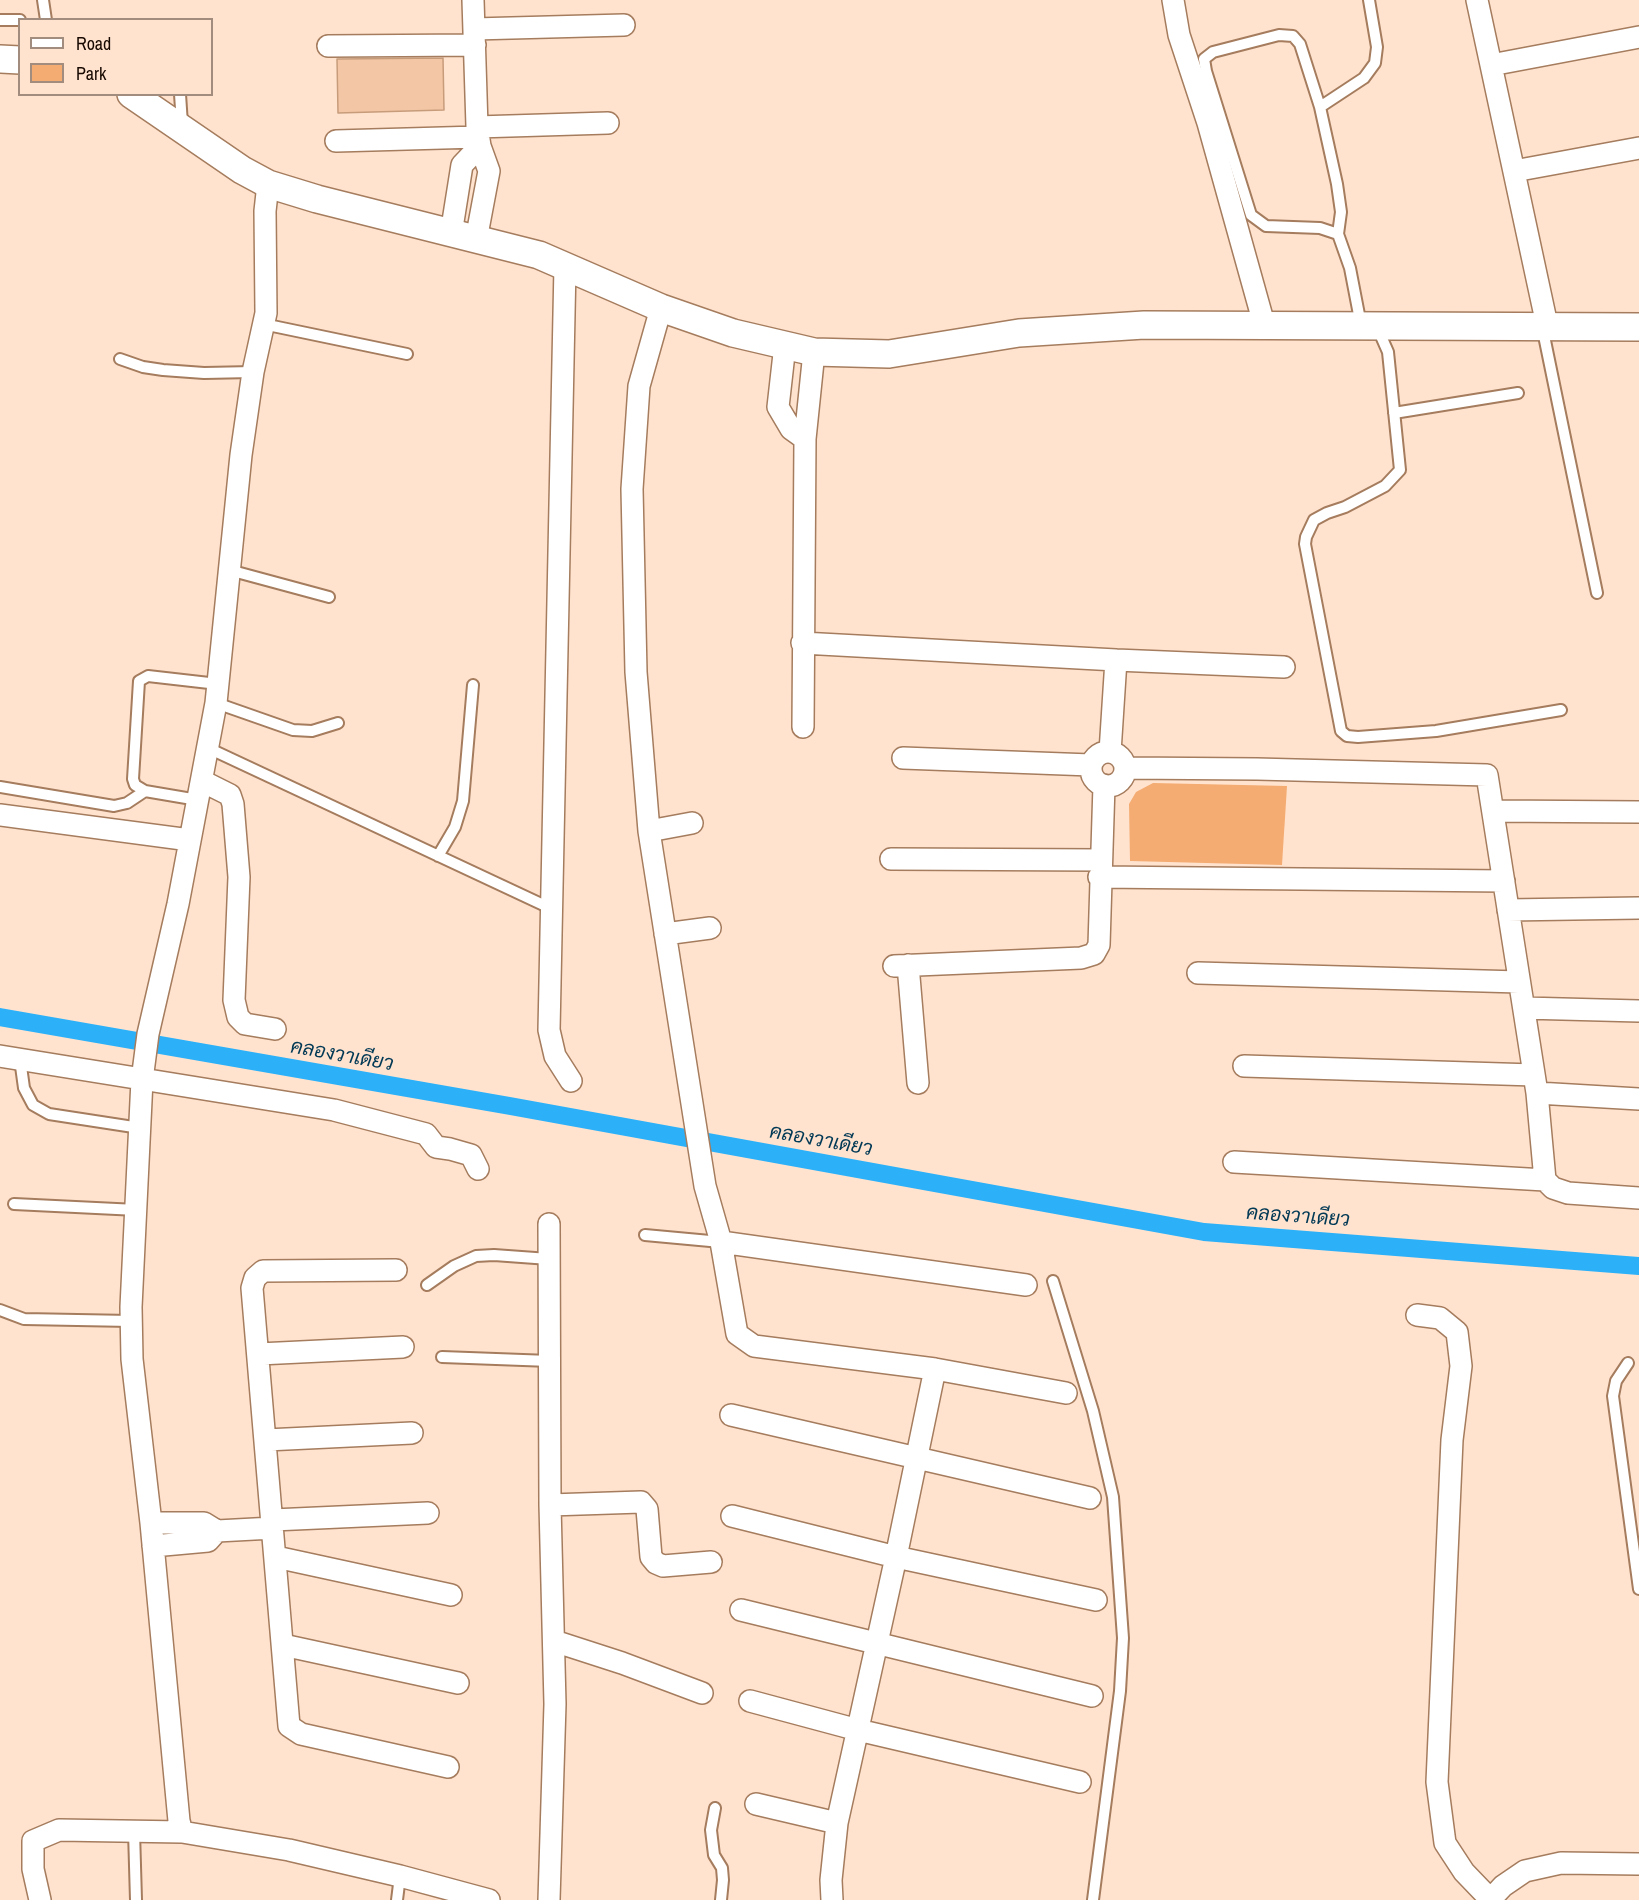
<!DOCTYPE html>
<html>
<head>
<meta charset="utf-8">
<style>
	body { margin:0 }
	#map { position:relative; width:1639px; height:1900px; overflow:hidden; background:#ffe3cf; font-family:"Archivo Narrow",sans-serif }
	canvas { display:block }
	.legend { position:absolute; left:18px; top:18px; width:195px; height:78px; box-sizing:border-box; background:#ffe3cf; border:2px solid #a28c7d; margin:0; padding:8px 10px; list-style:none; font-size:18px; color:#170901 }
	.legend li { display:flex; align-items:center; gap:12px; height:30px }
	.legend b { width:30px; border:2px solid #a28c7d }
</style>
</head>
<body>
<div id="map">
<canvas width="1639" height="1900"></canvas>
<ul class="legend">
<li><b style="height:8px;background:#fff"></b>Road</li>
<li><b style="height:16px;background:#f4ac72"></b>Park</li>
</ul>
</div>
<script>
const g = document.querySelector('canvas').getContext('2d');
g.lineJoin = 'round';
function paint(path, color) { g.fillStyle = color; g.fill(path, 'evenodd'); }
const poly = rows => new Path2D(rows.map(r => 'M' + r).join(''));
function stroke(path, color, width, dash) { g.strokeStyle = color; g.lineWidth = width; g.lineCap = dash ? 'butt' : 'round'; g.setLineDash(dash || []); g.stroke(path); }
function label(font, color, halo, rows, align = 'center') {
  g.font = font + ' "Archivo Narrow",Sarabun,sans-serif'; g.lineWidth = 4.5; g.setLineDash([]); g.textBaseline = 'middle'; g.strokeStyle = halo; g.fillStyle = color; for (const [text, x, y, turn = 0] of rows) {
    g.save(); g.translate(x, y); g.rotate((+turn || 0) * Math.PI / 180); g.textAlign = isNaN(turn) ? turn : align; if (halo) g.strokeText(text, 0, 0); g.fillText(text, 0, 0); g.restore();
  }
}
paint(poly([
	[1153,783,1287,786,1282,865,1130,861,1129,804,1136,792]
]), '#f4ac72');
stroke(poly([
	[0,1017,510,1106,1204,1232,1639,1266]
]), '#2cb1f9', 18);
const building = poly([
	[443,58,444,110,338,113,337,59,443,58]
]);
paint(building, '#f3c7a5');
stroke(building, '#c79c7b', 1.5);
const service = poly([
	[43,0,46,20],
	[0,20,20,20],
	[180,94,182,124],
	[1320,107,1300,44,1293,36,1279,35,1213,52,1204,59,1206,71,1251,215,1266,226,1320,228,1338,234,1350,268,1361,325],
	[1338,234,1341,212,1337,184,1320,107,1364,78,1375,63,1377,47,1369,0],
	[263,324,407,354],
	[1542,326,1597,593],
	[1377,327,1388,352,1400,470,1385,486,1345,507,1327,513,1314,520,1306,537,1305,544,1341,731,1347,736,1358,737,1436,731,1561,710],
	[120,359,143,367,163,370,204,373,253,372],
	[1394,413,1518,393],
	[229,570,329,597],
	[216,703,293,730,312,731,338,723],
	[208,748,552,909],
	[0,787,114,806,127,803,145,791],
	[198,800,145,791,135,785,133,779,139,681,148,676,218,684],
	[438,856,455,827,463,801,473,685],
	[20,1059,24,1088,33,1105,49,1114,140,1128],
	[14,1204,137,1210],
	[645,1235,721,1242],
	[1053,1281,1093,1411,1113,1497,1123,1638,1120,1691,1093,1900],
	[427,1285,454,1266,476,1256,494,1255,549,1259],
	[0,1310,24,1319,131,1321],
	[442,1357,550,1361],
	[1628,1363,1616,1381,1613,1396,1639,1589],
	[715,1808,711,1830,714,1855,722,1868,723,1880,721,1900],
	[134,1831,136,1900],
	[397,1900,400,1876]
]);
const minor = poly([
	[473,0,477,127,480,146,489,171,476,240],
	[1173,0,1179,35,1208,123,1264,324],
	[1477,0,1547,325],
	[474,29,624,25],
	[328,46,475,45],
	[1491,65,1639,37],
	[477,127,608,123],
	[336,141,478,137],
	[1514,171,1639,148],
	[451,234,462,165,480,146],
	[565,266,549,1030,555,1056,571,1081],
	[661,308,639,386,632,489,636,672,649,831,705,1186,721,1242,737,1334,754,1346,935,1369,1066,1393],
	[785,345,778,407,791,429,805,439],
	[802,643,1116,660,1284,667],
	[803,727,805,439,814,352],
	'1091 769a17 17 0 1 1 34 0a17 17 0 1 1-34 0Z',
	[1110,752,1116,660],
	[903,758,1091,765],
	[1125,768,1257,769,1487,775,1537,1093,1545,1180,1553,1188,1568,1193,1639,1198],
	[202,781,230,795,233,804,239,877,234,1000,238,1017,245,1024,275,1029],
	[1493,811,1639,812],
	[0,815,190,840],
	[649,831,692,823],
	[891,859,1101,860],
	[1099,877,1504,881],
	[1508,910,1639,908],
	[665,934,710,928],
	[908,965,918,1083],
	[894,966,1081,958,1094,954,1099,945,1104,785],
	[1198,973,1519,982],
	[1524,1008,1639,1011],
	[0,1056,334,1110,426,1134,436,1147,450,1149,471,1155,478,1169],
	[1244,1066,1534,1075],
	[1537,1093,1639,1099],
	[1234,1162,1545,1180],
	[549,1224,550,1505,555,1704,549,1900],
	[721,1242,1026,1285],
	[396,1270,263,1271,255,1278,252,1288,289,1726,301,1734,448,1767],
	[1417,1315,1440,1318,1457,1332,1461,1366,1452,1440,1437,1782,1445,1843,1464,1872,1490,1899],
	[259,1354,403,1347],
	[731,1415,1090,1498],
	[266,1440,412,1433],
	[550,1505,641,1502,647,1509,651,1557,656,1563,663,1566,711,1562],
	[732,1516,896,1557,1096,1600],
	[273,1520,428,1513],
	[151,1523,204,1523,217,1531,273,1528],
	[153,1546,208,1541,217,1531],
	[276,1557,451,1595],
	[741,1610,1092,1696],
	[554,1641,622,1663,702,1693],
	[283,1645,458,1683],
	[750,1701,858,1730,1080,1782],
	[756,1804,837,1823],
	[182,1832,179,1821,151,1523,132,1359,131,1307,142,1080,148,1034,178,904,216,703,241,455,253,372,266,313,265,211,268,184],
	[40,1900,33,1869,33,1841,59,1830,182,1832,289,1850,400,1876,489,1900],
	[832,1900,831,1880,837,1823,896,1557,935,1369],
	[1490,1900,1503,1886,1525,1871,1561,1863,1639,1864]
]);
const tertiary = poly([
	[0,59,20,60],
	[131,94,242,170,268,184,317,199,539,255,661,308,733,333,814,352,889,354,1019,333,1144,325,1639,327]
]);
stroke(service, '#a57c5d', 14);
stroke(minor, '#a57c5d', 24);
stroke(tertiary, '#a57c5d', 30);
stroke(service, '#fff', 10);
stroke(minor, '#fff', 21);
stroke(tertiary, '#fff', 27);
label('italic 20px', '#023955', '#ffe3cf', [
	["คลองวาเดียว",342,1056,10],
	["คลองวาเดียว",821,1141,10],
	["คลองวาเดียว",1298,1217,4]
]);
</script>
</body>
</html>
